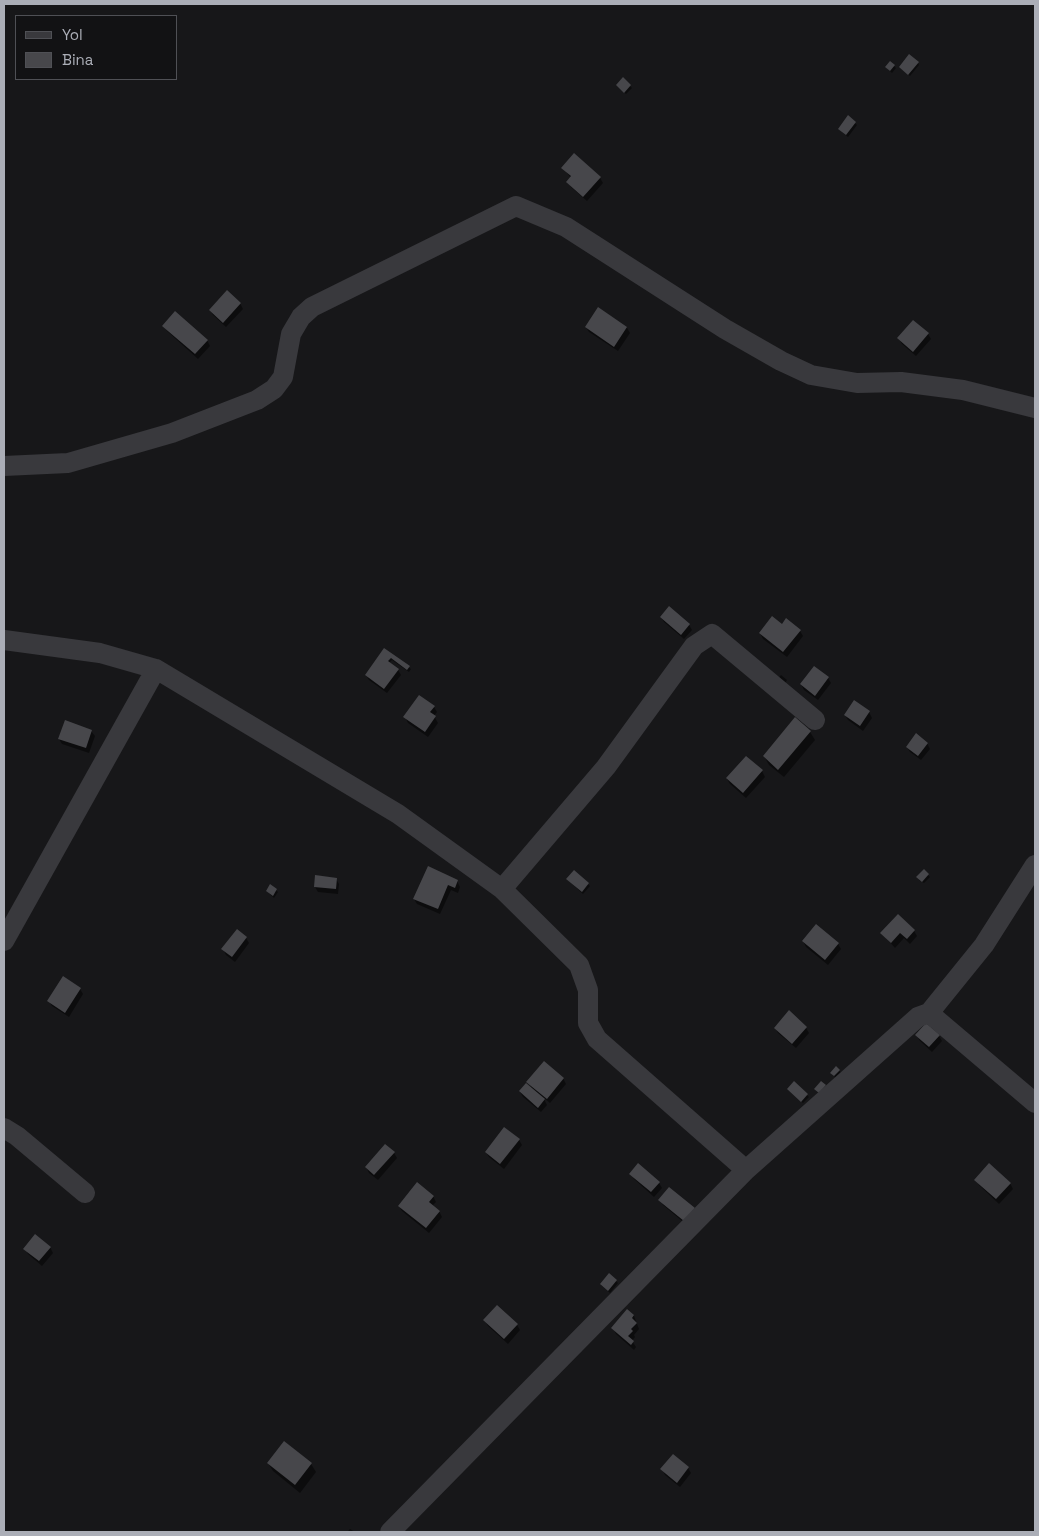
<!DOCTYPE html>
<html>
<head>
<meta charset="utf-8">
<style>
	body { margin:0 }
	#map { position:relative; width:1039px; height:1536px; overflow:hidden; background:#171719; font-family:"Space Grotesk",sans-serif }
	canvas { display:block }
	.frame { position:absolute; inset:0; border:5px solid #abaeb7; pointer-events:none }
	.legend { position:absolute; left:15px; top:15px; width:162px; height:65px; box-sizing:border-box; background:#121214; border:1px solid #4f5055; margin:0; padding:6px 9px; list-style:none; font-size:15px; color:#abaeb7 }
	.legend li { display:flex; align-items:center; gap:10px; height:25px }
	.legend b { width:25px; border:1px solid #4f5055 }
</style>
</head>
<body>
<div id="map">
<canvas width="1039" height="1536"></canvas>
<div class="frame"></div>
<ul class="legend">
<li><b style="height:6px;background:#39393d"></b>Yol</li>
<li><b style="height:14px;background:#47474b"></b>Bina</li>
</ul>
</div>
<script>
const g = document.querySelector('canvas').getContext('2d');
g.lineJoin = 'round';
function paint(path, color) { g.fillStyle = color; g.fill(path, 'evenodd'); }
const poly = rows => new Path2D(rows.map(r => 'M' + r).join(''));
function stroke(path, color, width, dash) { g.strokeStyle = color; g.lineWidth = width; g.lineCap = dash ? 'butt' : 'round'; g.setLineDash(dash || []); g.stroke(path); }
paint(poly([
	[890,62,896,68,892,73,886,67],
	[918,63,919,65,910,76,902,69],
	[623,79,632,88,626,94,617,85],
	[848,117,857,125,848,137,841,131],
	[563,168,600,178,603,183,587,201,571,187,568,182,571,178],
	[240,303,243,309,226,327,213,315,210,310],
	[598,309,627,328,630,333,618,351,589,332,586,327],
	[164,326,207,340,210,346,198,359,167,331],
	[928,334,931,339,916,356,902,344,899,339],
	[661,617,689,625,692,630,684,639,664,622],
	[782,625,800,631,803,636,787,657,763,639,760,633],
	[385,650,411,669,409,672,392,660,389,663,398,670,401,675,387,693,369,680,366,675],
	[781,675,787,680,784,685,778,679],
	[828,678,831,683,818,700,804,690,801,684],
	[434,707,437,712,434,716,438,723,428,737,408,723,405,717],
	[869,712,872,718,863,731,848,720,845,715],
	[91,731,95,736,89,753,62,744,59,739],
	[810,732,815,740,784,777,769,765,764,756],
	[927,743,930,749,921,760,910,752,907,747],
	[762,771,765,777,746,798,730,784,727,779],
	[574,871,590,886,583,894,569,881],
	[928,875,930,877,924,883,919,880],
	[336,879,339,884,338,894,318,892,315,887],
	[457,881,460,887,458,893,451,890,440,914,417,904,414,899],
	[271,886,278,892,274,898,267,891],
	[898,916,914,931,917,936,910,944,904,938,895,948,882,933],
	[237,931,246,938,249,943,235,962,226,955,223,949],
	[803,941,838,944,841,949,828,965,806,947],
	[80,989,83,994,69,1017,52,1006,49,1001],
	[775,1028,806,1028,809,1033,796,1048,778,1033],
	[917,1036,939,1036,942,1041,932,1052,920,1041],
	[839,1070,841,1073,836,1078,833,1075],
	[563,1078,566,1084,550,1103,543,1097,547,1105,541,1112,523,1097,520,1092,532,1089,528,1082],
	[794,1083,809,1097,803,1103,790,1091],
	[519,1140,522,1145,504,1169,489,1157,486,1152],
	[394,1153,397,1158,378,1180,369,1173,366,1167],
	[631,1174,659,1183,662,1188,654,1197,634,1179],
	[976,1180,1010,1183,1013,1189,999,1204,979,1185],
	[669,1189,688,1226,663,1205,660,1200],
	[433,1196,436,1202,432,1206,439,1211,442,1217,429,1233,402,1211,399,1206],
	[50,1247,53,1253,42,1266,28,1254,25,1249],
	[609,1275,618,1283,610,1293,601,1285],
	[497,1307,517,1325,520,1330,508,1344,488,1326,485,1321],
	[628,1311,634,1316,639,1329,634,1335,635,1337,632,1341,636,1347,634,1350,616,1334,613,1328],
	[285,1442,311,1464,316,1472,300,1493,273,1471,268,1463],
	[688,1468,691,1473,680,1487,665,1475,662,1469],
	[350,1529,355,1532,347,1532]
]), '#0007');
paint(poly([
	[909,54,919,62,908,75,899,67],
	[890,61,895,65,890,71,885,67],
	[623,77,631,85,624,93,616,85],
	[848,115,856,122,846,135,838,129],
	[574,153,601,177,583,197,566,182,571,176,561,168],
	[227,290,241,303,223,323,209,310],
	[598,307,627,327,614,347,585,327],
	[175,311,208,340,195,354,162,326],
	[913,320,929,333,913,352,897,338],
	[669,606,690,624,681,635,660,617],
	[772,616,782,624,786,618,801,630,783,652,759,633],
	[384,648,410,666,407,670,391,658,388,661,399,669,384,689,365,675],
	[814,666,829,677,815,696,800,684],
	[419,695,435,706,430,712,436,716,425,732,403,717],
	[854,700,870,711,860,726,844,715],
	[795,717,811,731,778,770,763,756],
	[65,720,92,730,86,748,58,739],
	[916,733,928,743,918,756,906,747],
	[746,756,763,770,743,793,726,778],
	[428,866,458,880,455,888,448,885,438,909,413,899],
	[924,869,929,874,922,882,916,877],
	[574,870,589,883,582,892,566,879],
	[315,875,337,878,336,889,314,887],
	[270,884,277,889,273,896,266,891],
	[898,914,915,930,907,939,900,933,891,943,880,933],
	[816,924,839,943,825,960,802,941],
	[237,929,247,937,232,957,221,949],
	[63,976,81,988,65,1013,47,1001],
	[789,1010,807,1027,792,1044,774,1028],
	[926,1023,940,1035,929,1047,915,1035],
	[544,1061,564,1078,547,1099,526,1082],
	[836,1066,840,1070,834,1076,830,1073],
	[794,1081,808,1094,801,1102,787,1089],
	[821,1081,826,1085,819,1093,814,1089],
	[526,1083,545,1099,538,1108,519,1091],
	[504,1127,520,1139,500,1164,485,1152],
	[385,1144,395,1152,374,1175,365,1167],
	[638,1163,660,1182,651,1192,629,1174],
	[989,1163,1011,1183,996,1199,974,1180],
	[417,1182,434,1196,429,1202,440,1211,426,1228,398,1206],
	[669,1187,695,1208,684,1221,658,1200],
	[35,1234,51,1247,39,1261,23,1249],
	[609,1273,617,1280,608,1291,600,1284],
	[497,1305,518,1324,504,1339,483,1320],
	[627,1309,634,1315,632,1318,637,1323,631,1329,633,1331,628,1336,634,1341,631,1345,611,1328],
	[284,1441,312,1463,295,1485,267,1463],
	[673,1454,689,1467,677,1483,660,1469]
]), '#47474b');
stroke(poly([
	[4,466,68,463,172,433,257,400,274,389,283,377,291,334,301,317,312,307,516,206,566,227,725,329,781,361,811,375,857,383,901,382,963,390,1035,408],
	[4,640,100,653,156,669,398,814,502,889,579,965,588,990,588,1023,597,1039,746,1170],
	[502,889,606,767,694,646,712,634,815,720],
	[4,941,156,669],
	[929,1013,1035,1103],
	[4,1128,17,1136,85,1193],
	[390,1532,746,1170,918,1017,929,1013,984,945,1035,865]
]), '#39393d', 20);
</script>
</body>
</html>
